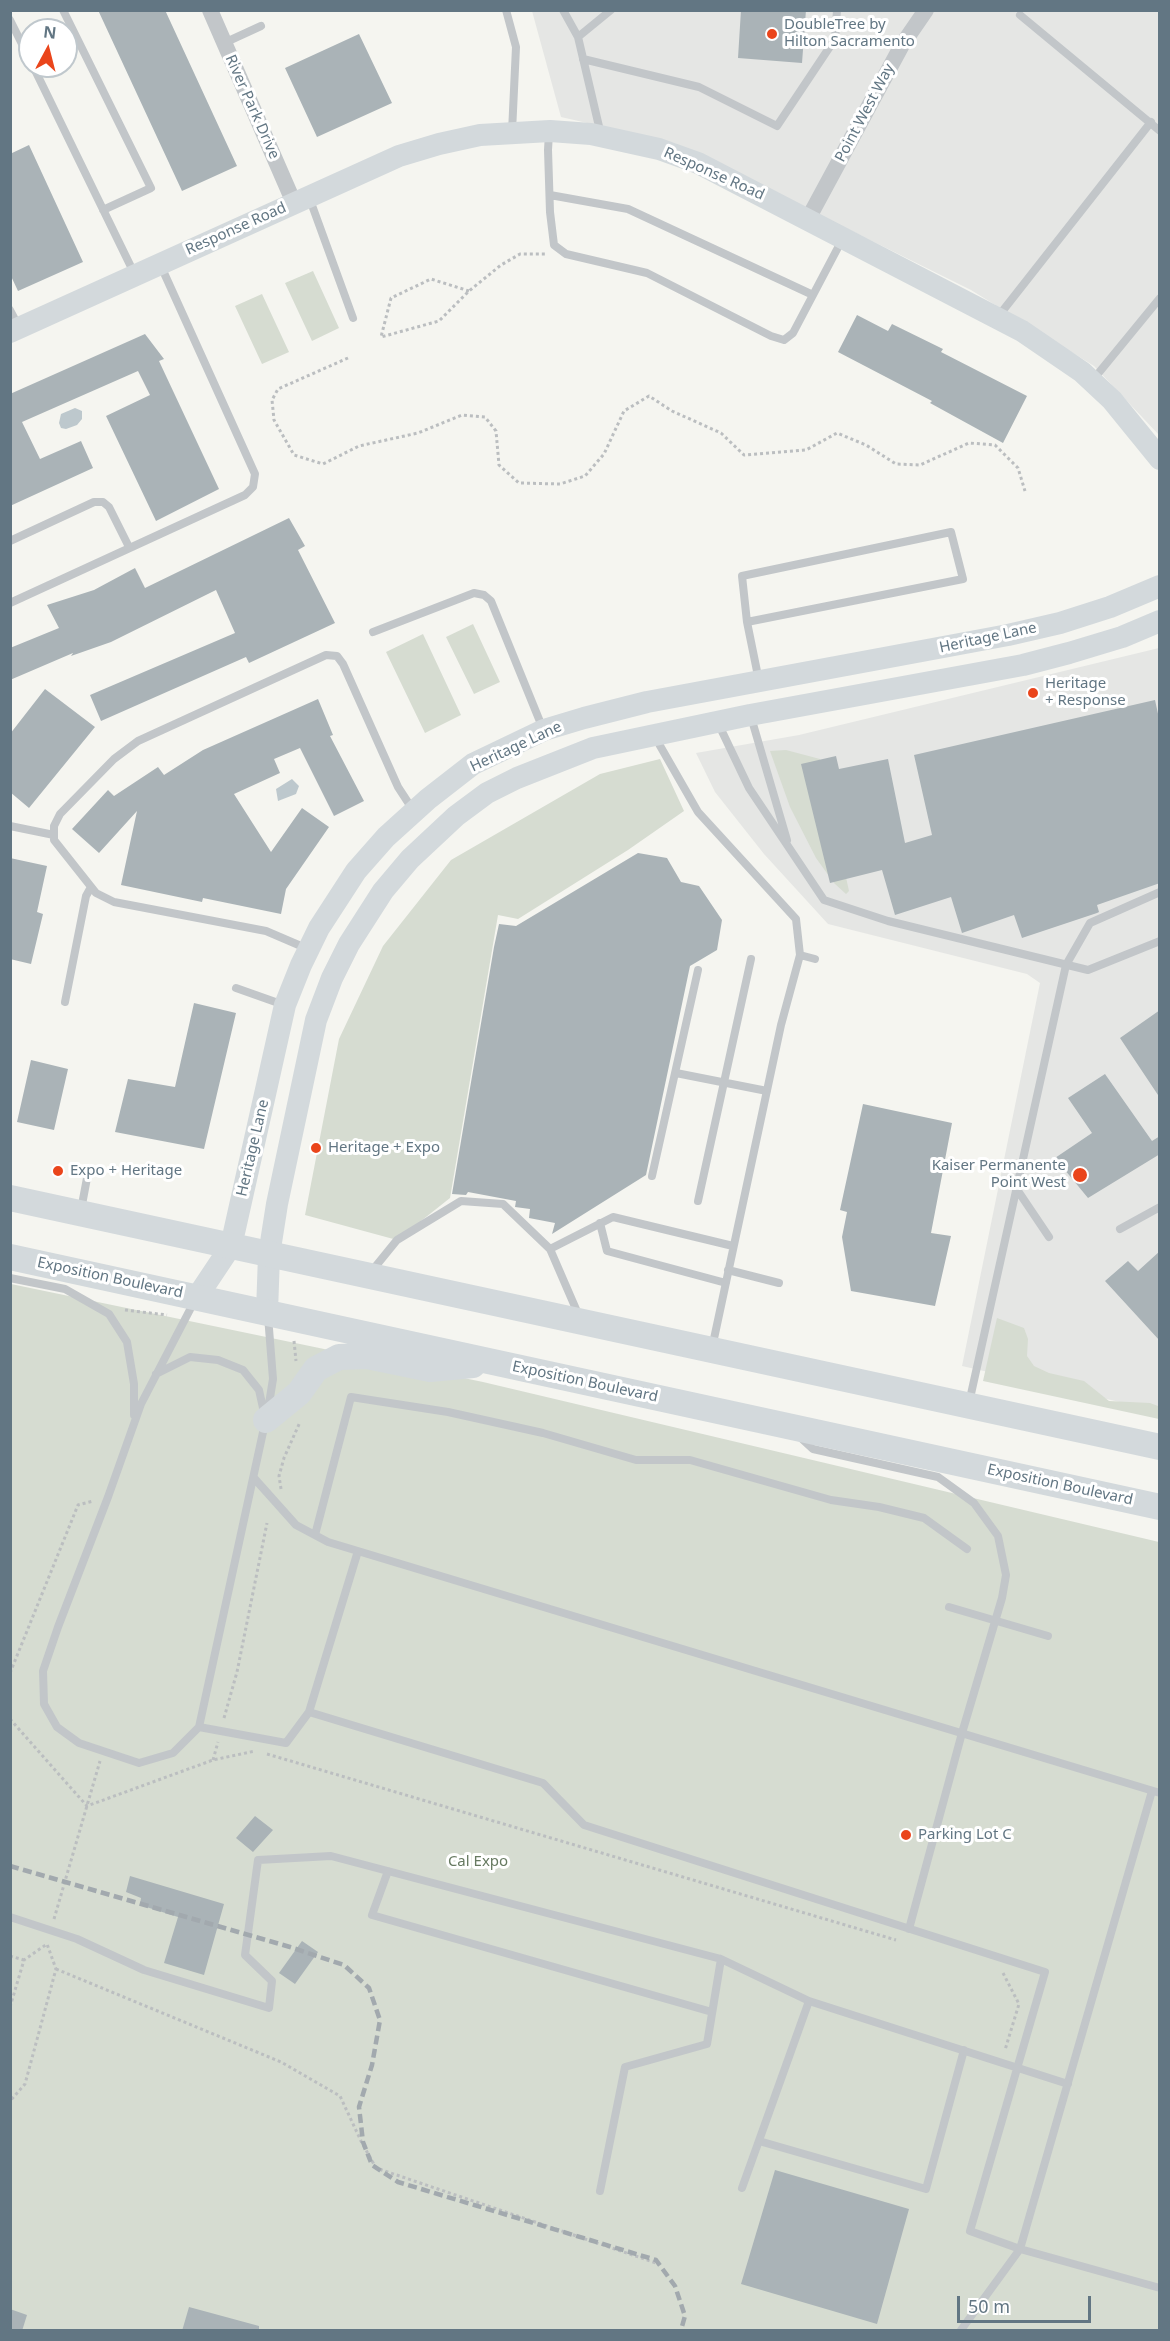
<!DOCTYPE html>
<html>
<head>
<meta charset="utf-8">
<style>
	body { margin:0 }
	#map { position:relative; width:1170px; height:2341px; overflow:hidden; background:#f5f5f0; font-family:"Noto Sans",sans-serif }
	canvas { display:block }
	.frame { position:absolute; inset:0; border:12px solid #627683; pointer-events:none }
	.north { position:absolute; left:18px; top:18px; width:60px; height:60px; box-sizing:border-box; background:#fff; border:2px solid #c0c8cd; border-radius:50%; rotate:7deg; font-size:16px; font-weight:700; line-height:24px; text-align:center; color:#627683 }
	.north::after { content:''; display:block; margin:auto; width:21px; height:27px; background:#ea451b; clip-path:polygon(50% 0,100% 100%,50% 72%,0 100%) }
	.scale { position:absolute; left:957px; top:2296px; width:134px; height:27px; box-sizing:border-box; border:3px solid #627683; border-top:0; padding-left:8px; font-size:18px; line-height:21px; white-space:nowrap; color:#627683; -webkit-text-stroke:4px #fff; paint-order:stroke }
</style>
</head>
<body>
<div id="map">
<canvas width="1170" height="2341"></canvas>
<div class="frame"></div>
<div class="north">N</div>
<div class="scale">50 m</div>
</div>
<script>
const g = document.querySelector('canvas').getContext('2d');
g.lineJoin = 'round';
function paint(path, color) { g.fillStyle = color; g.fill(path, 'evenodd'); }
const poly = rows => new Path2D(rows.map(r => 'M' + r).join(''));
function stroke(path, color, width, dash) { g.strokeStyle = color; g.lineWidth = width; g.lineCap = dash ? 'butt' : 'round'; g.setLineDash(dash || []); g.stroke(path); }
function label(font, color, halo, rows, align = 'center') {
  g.font = font + ' "Noto Sans",sans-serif'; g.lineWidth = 6; g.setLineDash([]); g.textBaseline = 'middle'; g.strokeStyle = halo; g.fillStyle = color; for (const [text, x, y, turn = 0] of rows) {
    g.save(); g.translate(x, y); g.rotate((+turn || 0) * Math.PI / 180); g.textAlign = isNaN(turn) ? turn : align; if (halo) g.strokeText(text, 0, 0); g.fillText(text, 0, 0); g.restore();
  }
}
paint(poly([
	[532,11,1159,11,1159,435,1094,366,971,290,674,143,561,117],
	[1159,648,1159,1411,962,1366,1040,983,1027,974,828,924,764,854,715,792,696,753,799,735]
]), '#e5e6e4');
paint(poly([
	[313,271,339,328,312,341,285,283],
	[262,294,289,352,262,364,235,306],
	[473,624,500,682,474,694,446,637],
	[423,634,461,715,425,733,386,652],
	[786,750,820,759,849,891,846,894,834,883,816,858,790,807,770,751],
	[660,759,684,811,628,850,518,919,498,915,450,1198,397,1240,305,1215,339,1039,383,946,451,860,600,774],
	[11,1284,483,1382,1159,1542,1159,2330,11,2330],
	[997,1318,1024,1328,1028,1339,1027,1356,1034,1366,1049,1373,1084,1381,1109,1401,1150,1403,1158,1406,1159,1419,983,1381]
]), '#d6dcd1');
paint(poly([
	[75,408,82,411,82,419,77,425,66,429,61,428,59,423,61,414],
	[292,779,299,786,296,794,278,801,276,789]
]), '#bdc8cd');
paint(poly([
	[98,10,165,10,237,166,182,191],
	[741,10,806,10,802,63,738,58],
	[359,34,392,103,317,137,285,68],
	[29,145,83,262,18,291,10,274,10,154],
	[857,315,888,331,892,324,943,349,941,352,1027,396,1003,443,930,403,932,401,838,352],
	[145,334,164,359,159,361,219,489,156,521,106,416,150,395,138,371,22,422,40,459,81,441,93,468,10,506,10,394],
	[289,518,305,546,298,550,335,623,249,663,246,657,101,721,90,695,235,633,216,590,111,642,71,656,73,653,10,680,10,648,59,628,47,605,94,590,135,568,145,588],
	[45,689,95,727,29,808,10,792,10,734],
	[318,699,333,735,330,736,364,801,334,816,300,748,274,759,280,773,234,794,271,852,302,808,329,827,286,889,281,914,203,898,202,902,121,885,137,811,99,853,72,829,108,790,114,796,158,767,164,775,203,750],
	[1155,700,1160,723,1160,883,1097,905,1099,912,1097,913,1022,938,1014,915,962,933,951,897,895,915,882,870,830,883,801,764,836,756,839,769,888,759,905,843,932,835,914,755],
	[638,853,667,858,681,882,699,886,722,920,717,950,690,966,646,1175,552,1234,555,1223,529,1218,530,1209,515,1207,516,1201,468,1192,466,1195,452,1194,494,947,499,924,516,926],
	[10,858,47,866,37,912,43,914,31,964,10,959],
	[194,1003,236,1013,204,1149,115,1132,128,1079,175,1087],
	[1160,1010,1160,1098,1120,1038],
	[31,1060,68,1069,54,1130,17,1122],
	[1105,1074,1152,1141,1160,1136,1160,1154,1088,1198,1055,1158,1092,1133,1068,1098],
	[863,1104,952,1123,931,1233,951,1236,935,1306,851,1291,842,1237,847,1212,840,1210],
	[1160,1251,1160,1341,1105,1281,1128,1261,1138,1271],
	[255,1816,273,1830,253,1852,236,1838],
	[130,1876,224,1904,204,1975,164,1963,178,1917,140,1905,141,1898,126,1892],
	[302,1941,318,1952,295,1984,279,1973],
	[775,2170,909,2209,877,2324,741,2284],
	[189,2307,259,2326,259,2331,182,2331],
	[10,2309,27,2315,22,2331,10,2331]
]), '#aab3b7');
stroke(poly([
	[469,291,431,279,391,298,381,337,439,321,469,291,501,265,520,254,546,254],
	[348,358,278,389,272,400,274,420,294,455,323,464,359,446,418,433,462,415,485,417,496,431,499,465,519,483,560,484,585,476,604,454,624,411,649,396,672,411,721,433,744,455,806,450,837,433,866,445,896,464,920,465,969,443,995,445,1018,468,1025,491],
	[125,1310,167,1315],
	[294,1341,296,1361],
	[281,1489,279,1476,284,1458,300,1422],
	[10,1673,78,1505,93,1501],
	[224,1718,237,1672,267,1523],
	[10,1719,87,1806,213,1760,255,1751],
	[267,1754,896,1940],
	[213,1760,218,1742],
	[54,1919,100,1761],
	[10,1956,24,1960],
	[56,1969,281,2062,340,2096,361,2141,376,2168,659,2264],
	[1003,1973,1019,2004,1005,2050],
	[10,2007,24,1960,47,1944,56,1969,25,2084,10,2101]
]), '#bbbec0', 3, [3, 3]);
stroke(poly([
	[63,10,151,188,103,210],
	[506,10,516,47,512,132],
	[563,10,578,37,601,135],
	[1020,15,1160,131],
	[10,20,30,60],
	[578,37,611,10],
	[224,43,261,26],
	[583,59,699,87,777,126,835,39,837,10],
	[33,66,135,275],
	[549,133,548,150,550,212,554,245,566,254,647,273,771,336,784,340,793,333,843,238],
	[550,195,628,209,813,295],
	[309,197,353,318],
	[10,310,19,327],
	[997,318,1151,122],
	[1092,381,1160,298],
	[10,541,94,502,103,502,109,507,129,547],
	[10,603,245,495,253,487,255,474,160,264],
	[747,622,742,576,951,532,963,579,747,622,759,681],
	[373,632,474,593,484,595,491,601,543,729],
	[751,717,787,840],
	[718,723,749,788,824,900,888,921,1088,970,1160,941],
	[655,737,698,812,796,919,800,955,781,1025,712,1348],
	[10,826,54,835],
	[308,949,266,931,114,902,96,893,54,840,54,826,60,814,114,759,138,741,326,655,337,656,343,664,398,787,413,810],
	[800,955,815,959],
	[236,988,284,1005],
	[65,1002,86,896,91,887],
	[676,1073,767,1091],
	[652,1176,698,970],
	[1016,1188,1049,1237],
	[698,1201,751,959],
	[81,1210,87,1178],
	[600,1223,607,1251,726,1283],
	[1120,1229,1160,1207],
	[550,1249,613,1217,733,1246],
	[728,1270,779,1283],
	[371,1272,397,1240,461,1201,503,1204,550,1249,579,1316],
	[10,1278,65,1289,109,1314,127,1342,134,1384,134,1415],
	[195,1300,141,1404,108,1497,58,1627,43,1671,44,1704,57,1727,79,1743,139,1763,173,1753,199,1727,265,1423],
	[268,1316,273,1379,268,1410],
	[156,1374,190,1357,218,1360,243,1370,259,1390,265,1417],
	[969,1403,1066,965,1090,923,1160,892],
	[800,1437,813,1449,938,1477,974,1503,998,1536,1006,1575,1002,1598,962,1733,909,1929],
	[254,1478,296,1525,328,1542,1160,1793],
	[315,1535,351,1397,448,1412,543,1433,636,1460,690,1460,831,1500,879,1507,924,1518,967,1549],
	[949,1607,1048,1636],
	[309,1712,358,1551],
	[199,1727,286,1743,309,1712,543,1783,584,1825,1045,1972,970,2231,1020,2249,1160,2288],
	[388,1871,372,1915,712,2012],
	[10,1917,77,1939,144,1970,269,2008,272,1981,245,1955,258,1860,331,1856,721,1959,707,2044,625,2067,600,2191],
	[721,1959,809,2001],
	[759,2141,926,2189,964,2050],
	[742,2188,809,2001,1068,2084],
	[961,2330,1020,2249,1152,1791]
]), '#c2c6c9', 8);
stroke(poly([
	[210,10,294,203],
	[808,219,902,45,926,10]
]), '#c2c6c9', 16);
stroke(poly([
	[10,332,399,156,439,144,480,135,550,131,591,134,659,149,698,163,1022,331,1082,372,1112,400,1160,459],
	[197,1297,231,1246,285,1005,301,965,319,928,356,871,386,837,428,799,473,764,544,730,584,718,647,702,1008,635,1060,623,1110,607,1160,586],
	[267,1312,269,1255,277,1204,316,1020,332,978,349,944,383,891,410,859,456,816,487,793,517,778,593,748,750,715,1023,665,1069,653,1122,637,1160,621]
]), '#d3d9dc', 22);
stroke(poly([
	[10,1198,1160,1447],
	[10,1257,1160,1507],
	[266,1420,299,1393,316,1369,339,1357,367,1356,430,1369,473,1365]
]), '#d3d9dc', 26);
stroke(poly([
	[10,1866,290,1947,344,1965,369,1988,380,2020,372,2065,359,2107,363,2142,372,2165,398,2182,656,2260,675,2286,685,2316,681,2330]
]), '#a2a9ae', 4.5, [9, 4.5]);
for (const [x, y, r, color] of [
	[772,34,6,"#ea451b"],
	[1033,693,6,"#ea451b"],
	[316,1148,6,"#ea451b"],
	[58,1171,6,"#ea451b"],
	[1080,1175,8,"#ea451b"],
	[906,1835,6,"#ea451b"]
]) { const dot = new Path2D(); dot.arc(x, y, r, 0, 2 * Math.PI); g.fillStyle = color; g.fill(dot); stroke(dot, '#fff', 2); }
label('15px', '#627683', '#fff', [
	["DoubleTree by",784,25],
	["Hilton Sacramento",784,42],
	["Heritage",1045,684],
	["+ Response",1045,701],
	["Heritage + Expo",328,1148],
	["Kaiser Permanente",1066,1166,"right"],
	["Point West",1066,1183,"right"],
	["Expo + Heritage",70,1171],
	["Parking Lot C",918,1835]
], 'left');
label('15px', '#627683', '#fff', [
	["River Park Drive",252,107,66],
	["Point West Way",865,113,-62],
	["Response Road",714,174,24],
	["Response Road",236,229,-24],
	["Heritage Lane",988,638,-12],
	["Heritage Lane",516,747,-25],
	["Heritage Lane",253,1148,-77],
	["Exposition Boulevard",110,1278,12],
	["Exposition Boulevard",585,1382,12],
	["Exposition Boulevard",1060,1485,12]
]);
label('15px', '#677a61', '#fff', [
	["Cal Expo",478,1862]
]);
</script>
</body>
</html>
